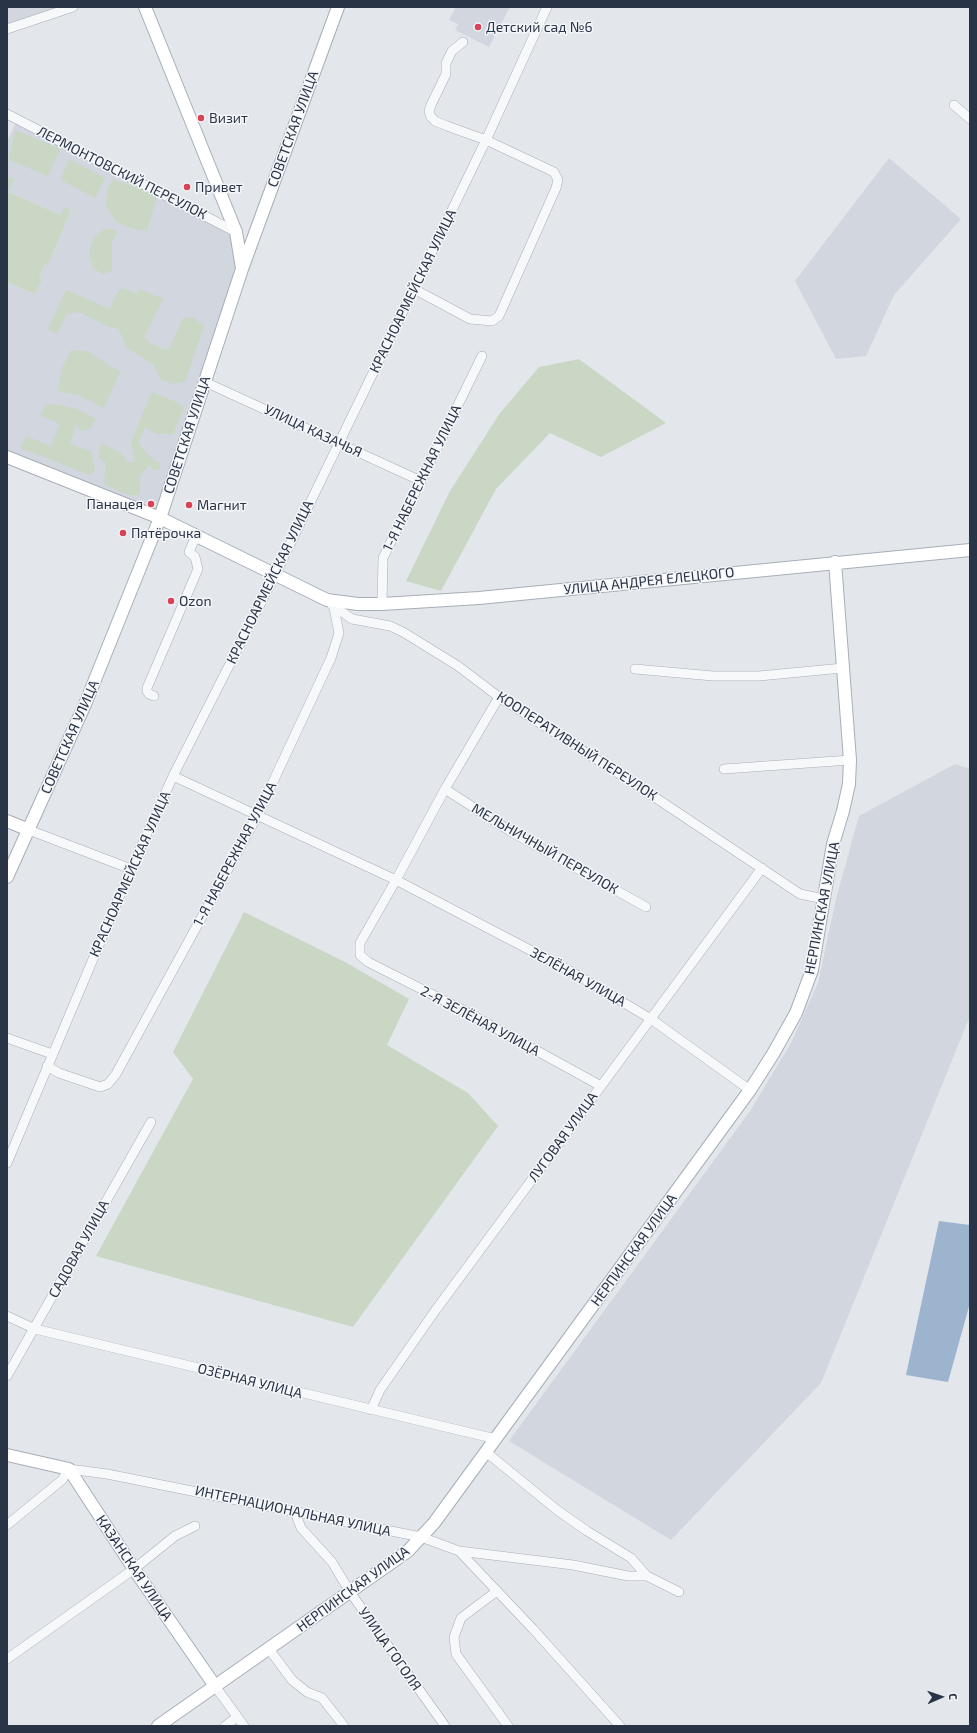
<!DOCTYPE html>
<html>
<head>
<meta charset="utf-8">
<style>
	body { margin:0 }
	#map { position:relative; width:977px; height:1733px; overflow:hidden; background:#e3e7ec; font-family:"Exo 2",sans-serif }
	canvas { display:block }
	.frame { position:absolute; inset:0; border:8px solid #293446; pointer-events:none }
	.north { position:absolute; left:921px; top:1677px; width:40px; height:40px; -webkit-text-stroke:3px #f4f6f9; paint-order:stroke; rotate:88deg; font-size:11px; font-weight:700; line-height:16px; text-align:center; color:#293446 }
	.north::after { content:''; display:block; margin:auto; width:14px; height:18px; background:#293446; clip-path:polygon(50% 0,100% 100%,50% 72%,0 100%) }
</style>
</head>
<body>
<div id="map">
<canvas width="977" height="1733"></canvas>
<div class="frame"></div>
<div class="north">С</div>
</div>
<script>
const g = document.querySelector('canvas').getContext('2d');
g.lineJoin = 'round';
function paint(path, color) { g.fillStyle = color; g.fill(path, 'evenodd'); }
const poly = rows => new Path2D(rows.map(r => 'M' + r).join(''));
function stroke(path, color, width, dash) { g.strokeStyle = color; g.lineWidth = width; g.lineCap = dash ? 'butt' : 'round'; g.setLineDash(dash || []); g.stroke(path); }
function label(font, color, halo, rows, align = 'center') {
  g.font = font + ' "Exo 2",sans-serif'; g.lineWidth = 3; g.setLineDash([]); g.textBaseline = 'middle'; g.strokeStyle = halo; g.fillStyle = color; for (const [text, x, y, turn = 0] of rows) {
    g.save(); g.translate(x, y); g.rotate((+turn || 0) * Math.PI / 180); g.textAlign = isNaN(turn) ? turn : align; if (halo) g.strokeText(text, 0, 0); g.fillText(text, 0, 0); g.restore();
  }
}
paint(poly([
	[7,7,73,7,7,29],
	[456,7,510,7,489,47,455,30,458,24,449,20],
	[17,119,236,232,242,269,160,518,7,457,7,282,35,294,41,279,39,278,45,264,48,265,71,210,61,215,8,192,13,180,7,177,7,142],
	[889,158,961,219,894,295,866,356,836,359,795,281],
	[955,764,970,769,970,1016,821,1383,671,1540,509,1441,750,1111,791,1043,818,983,836,899,859,816]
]), '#d1d6df');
paint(poly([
	[15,130,60,149,48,176,9,160],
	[69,159,105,178,95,198,61,180],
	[7,177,14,179,8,192,61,215,64,207,71,210,48,265,45,264,39,278,42,279,35,294,7,282],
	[113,179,125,184,132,179,158,192,147,231,131,228,116,222,106,205,108,188],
	[105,228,117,231,112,243,112,271,103,274,93,268,89,254,93,239],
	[122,288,137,294,140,289,163,299,144,337,149,343,166,350,171,345,183,318,192,317,204,326,185,382,173,384,161,380,153,364,126,347,119,329,106,326,79,312,67,314,57,334,48,329,66,290,110,309,115,296],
	[71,350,87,351,120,372,104,408,78,395,58,391,61,370],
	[579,359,666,423,601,457,550,433,496,489,441,591,406,581,450,491,500,413,539,367],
	[152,392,176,402,184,408,173,434,156,434,145,427,138,443,154,461,161,463,159,469,153,470,149,465,140,476,140,495,128,495,104,484,106,463,98,457,101,443,120,453,128,462,135,462,131,442],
	[56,404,77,409,96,419,90,429,82,431,76,425,70,444,91,451,95,469,90,475,21,448,26,436,51,446,60,424,41,416,45,405],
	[244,912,345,962,409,999,387,1045,468,1093,498,1126,353,1327,96,1256,193,1079,173,1052]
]), '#c9d7c4');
paint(poly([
	[939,1221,970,1225,970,1303,948,1382,906,1375]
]), '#9cb4ce');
const street = poly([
	[7,29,73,7],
	[954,105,970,119],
	[7,114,236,232],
	[414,289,470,319,492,321,499,316,556,188,558,180,554,172,486,140,447,126,435,121,431,117,429,111,431,105,446,74,446,63,452,51,463,42],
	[205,382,421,481],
	[382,604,383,558,482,356],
	[332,605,352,619,390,626,403,632,458,666,499,697,638,786,800,894,824,899],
	[635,669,713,676,759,676,843,668],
	[154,696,149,694,147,691,147,688,198,569,195,557,189,552,196,536],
	[499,697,445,789,396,880,360,943,360,955,368,962,459,1008,601,1086],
	[724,769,850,760],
	[173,776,396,880,572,972,651,1019,750,1090],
	[445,789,510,831,646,907],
	[29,830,131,869],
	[7,1038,52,1054],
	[47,1066,59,1073,100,1087,108,1084,116,1074,257,816,331,658,339,633,334,608],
	[7,1163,131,869,173,776,275,575,486,140,547,7],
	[7,1316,35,1329,496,1439],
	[7,1376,151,1122],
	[371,1410,380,1390,435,1311,762,868],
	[486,1452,557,1510,587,1531,631,1558,647,1576],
	[295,1512,301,1528,332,1562,350,1592,445,1726],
	[7,1525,62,1480,69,1469,107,1474,421,1537,459,1551,573,1565,628,1576,647,1576,679,1592],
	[459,1551,533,1629,620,1726],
	[497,1591,461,1618,454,1637,456,1654,508,1726],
	[269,1649,292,1680,307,1692,322,1698,344,1726],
	[7,1659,134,1569,175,1536,195,1526],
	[215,1686,244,1726],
	[225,1726,237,1717]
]);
const secondary = poly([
	[145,7,236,232,242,268],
	[7,457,160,518,327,600,358,604,382,604,479,598,970,550],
	[7,821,29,830],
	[7,877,86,702,160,518,242,269,338,7],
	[7,1455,69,1469,134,1569,215,1686],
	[158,1726,408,1551,434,1523,750,1090,773,1054,796,1013,812,970,833,844,843,811,849,784,850,760,835,562]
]);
stroke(street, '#a7aeb7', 10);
stroke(secondary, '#a7aeb7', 14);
stroke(street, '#f7f8fa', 9);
stroke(secondary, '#fff', 12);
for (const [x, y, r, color] of [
	[478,27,4,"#d94157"],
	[201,118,4,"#d94157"],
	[187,187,4,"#d94157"],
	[151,504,4,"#d94157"],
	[189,505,4,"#d94157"],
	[123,533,4,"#d94157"],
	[171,601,4,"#d94157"]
]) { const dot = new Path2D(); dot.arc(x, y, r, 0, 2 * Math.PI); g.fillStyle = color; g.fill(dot); stroke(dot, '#f4f6f9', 1.5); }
label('14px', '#293446', '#f4f6f9', [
	["Детский сад №6",486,27],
	["Визит",209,118],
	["Привет",195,187],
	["Панацея",143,504,"right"],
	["Магнит",197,505],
	["Пятёрочка",131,533],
	["Ozon",179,601]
], 'left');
label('14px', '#293446', '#f4f6f9', [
	["СОВЕТСКАЯ УЛИЦА",293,129,-70],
	["ЛЕРМОНТОВСКИЙ ПЕРЕУЛОК",122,173,27],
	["КРАСНОАРМЕЙСКАЯ УЛИЦА",413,291,-64],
	["УЛИЦА КАЗАЧЬЯ",313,431,25],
	["СОВЕТСКАЯ УЛИЦА",187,435,-72],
	["1-Я НАБЕРЕЖНАЯ УЛИЦА",422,478,-64],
	["УЛИЦА АНДРЕЯ ЕЛЕЦКОГО",649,581,-6],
	["КРАСНОАРМЕЙСКАЯ УЛИЦА",270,582,-64],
	["СОВЕТСКАЯ УЛИЦА",70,737,-66],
	["КООПЕРАТИВНЫЙ ПЕРЕУЛОК",577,746,33],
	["МЕЛЬНИЧНЫЙ ПЕРЕУЛОК",545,849,30],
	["1-Я НАБЕРЕЖНАЯ УЛИЦА",235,854,-62],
	["КРАСНОАРМЕЙСКАЯ УЛИЦА",130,874,-66],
	["НЕРПИНСКАЯ УЛИЦА",822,908,-79],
	["ЗЕЛЁНАЯ УЛИЦА",578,977,29],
	["2-Я ЗЕЛЁНАЯ УЛИЦА",480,1021,28],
	["ЛУГОВАЯ УЛИЦА",563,1137,-54],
	["САДОВАЯ УЛИЦА",79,1249,-61],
	["НЕРПИНСКАЯ УЛИЦА",634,1250,-54],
	["ОЗЁРНАЯ УЛИЦА",250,1381,14],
	["ИНТЕРНАЦИОНАЛЬНАЯ УЛИЦА",293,1511,12],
	["КАЗАНСКАЯ УЛИЦА",134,1568,56],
	["НЕРПИНСКАЯ УЛИЦА",353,1589,-36],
	["УЛИЦА ГОГОЛЯ",390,1649,55]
]);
</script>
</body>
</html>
